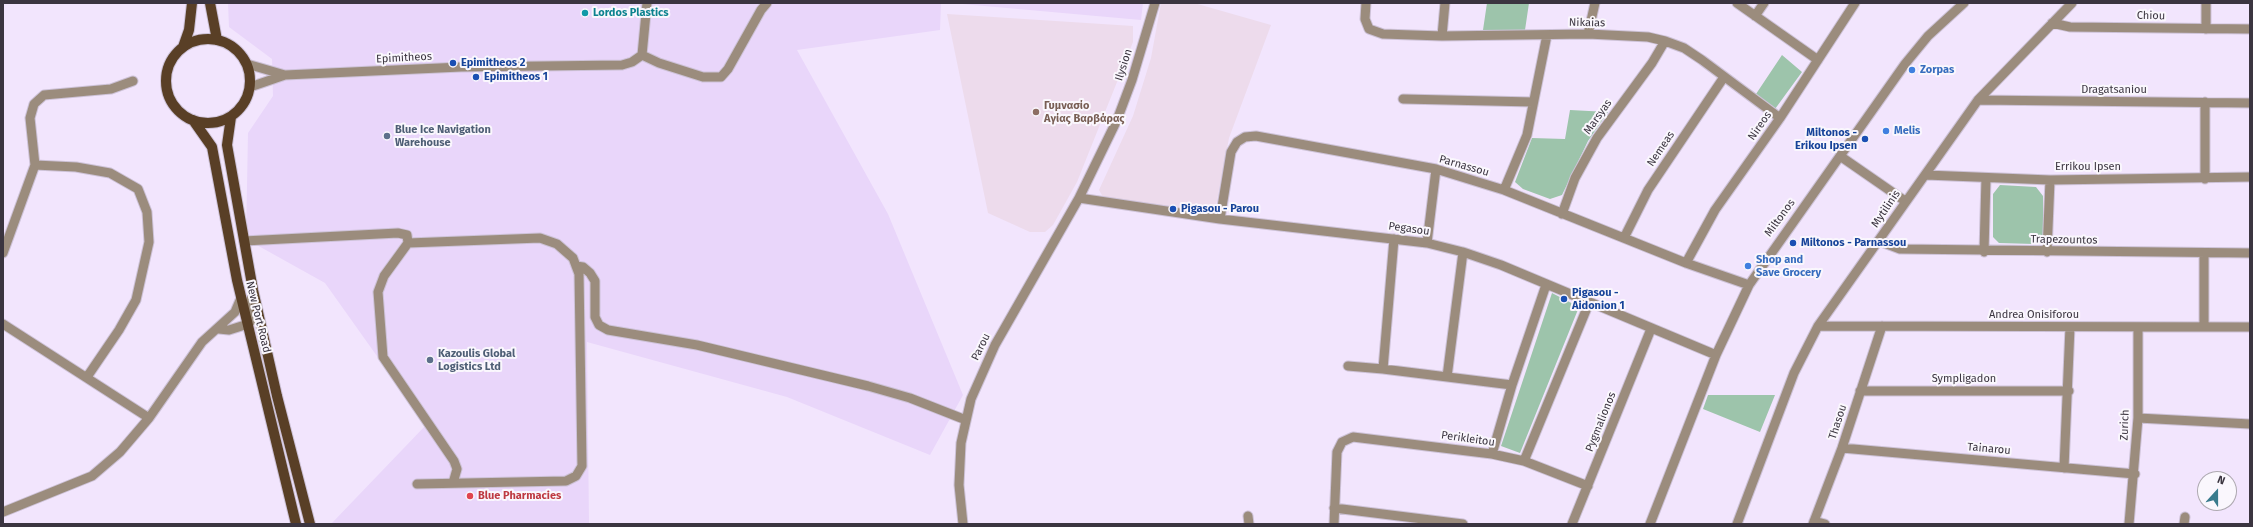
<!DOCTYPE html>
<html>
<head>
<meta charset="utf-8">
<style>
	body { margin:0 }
	#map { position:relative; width:2253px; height:527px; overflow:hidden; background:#f2e5fd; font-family:"Fira Sans",sans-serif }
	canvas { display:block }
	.frame { position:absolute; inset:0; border:4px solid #3b3540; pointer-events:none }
	.north { position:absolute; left:2197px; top:471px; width:40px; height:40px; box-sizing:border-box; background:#faf7fd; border:1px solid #aea9b1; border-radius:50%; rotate:21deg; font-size:11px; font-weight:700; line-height:16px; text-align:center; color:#3b3540 }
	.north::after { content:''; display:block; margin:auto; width:14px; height:18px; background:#397b8d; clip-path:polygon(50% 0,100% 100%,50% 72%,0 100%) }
</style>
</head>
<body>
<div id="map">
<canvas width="2253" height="527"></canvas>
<div class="frame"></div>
<div class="north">N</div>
</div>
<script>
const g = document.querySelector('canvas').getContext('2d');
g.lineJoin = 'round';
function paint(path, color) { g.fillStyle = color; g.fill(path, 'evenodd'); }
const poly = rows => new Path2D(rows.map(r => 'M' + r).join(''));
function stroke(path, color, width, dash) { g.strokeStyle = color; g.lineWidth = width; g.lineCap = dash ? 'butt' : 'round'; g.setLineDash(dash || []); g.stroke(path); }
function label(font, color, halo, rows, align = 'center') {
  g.font = font + ' "Fira Sans",sans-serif'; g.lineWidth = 4; g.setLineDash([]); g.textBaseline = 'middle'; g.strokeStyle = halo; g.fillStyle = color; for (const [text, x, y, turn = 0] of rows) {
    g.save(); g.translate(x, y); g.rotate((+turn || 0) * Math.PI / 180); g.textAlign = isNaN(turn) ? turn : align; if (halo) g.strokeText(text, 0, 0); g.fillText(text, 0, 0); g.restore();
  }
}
paint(poly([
	[228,3,941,3,940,30,797,50,888,214,963,395,930,455,787,397,587,342,589,524,331,524,426,425,325,283,246,239,248,133,273,96,272,59,229,27],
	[951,3,1143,3,1141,20]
]), '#e9d6fa');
paint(poly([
	[1161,3,1194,3,1271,25,1229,138,1214,216,1103,197,1099,190,1133,116,1151,58],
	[947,14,1133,26,1133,42,1077,182,1053,225,1045,232,1030,232,988,213]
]), '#eddbec');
paint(poly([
	[1487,3,1529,3,1525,30,1483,30],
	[1782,55,1802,72,1775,109,1754,97],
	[1570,110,1608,112,1588,141,1562,195,1550,199,1523,189,1515,182,1532,138,1565,139],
	[2000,185,2036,187,2043,196,2043,235,2034,235,2034,244,1999,243,1993,237,1993,194],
	[1552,293,1579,307,1520,453,1501,446],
	[1708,395,1775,395,1760,432,1703,409]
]), '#9dc4ab');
const minor = poly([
	[1366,3,1365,19,1369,29,1383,34,1442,36,1588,34,1648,37,1665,41,1684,48,1702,60,1780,118],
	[1737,3,1818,60],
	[1755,16,1764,3],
	[2052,23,2070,27,2250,29],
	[2206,29,2206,3],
	[1588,34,1595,3],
	[1442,36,1445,3],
	[642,55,659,63,703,77,721,77,728,69,761,10,767,3],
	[642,55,647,3],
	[247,64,285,75],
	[250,87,285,75,461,67,622,65,632,62,642,55],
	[1403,99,1533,102],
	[1978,100,2250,103],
	[1840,156,1905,201],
	[35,165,76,167,110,173,138,189,147,212,149,242,136,300,119,330,87,377],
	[1926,175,2050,180,2250,177],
	[2205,179,2205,102],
	[1504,190,1527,135,1547,35],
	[1079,198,1220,219,1427,243,1463,252,1501,265,1716,355],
	[1562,214,1575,178,1597,138,1652,63,1665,41],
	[1220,219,1231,152,1237,142,1245,137,1256,136,1436,169,1504,190,1686,263,1749,285],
	[1624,238,1648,190,1724,77],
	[244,241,398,233,407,235,408,243,384,276,378,292,383,357,454,461,457,469,453,483],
	[1879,241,1900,249,2250,253],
	[408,243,540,238,557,244,573,258,579,274,582,466,576,476,566,481,417,484],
	[1427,243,1436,169],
	[1984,252,1986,178],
	[2047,252,2050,180],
	[3,253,35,165,30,118,34,104,44,95,111,89,133,81],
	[1686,263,1715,210,1780,118,1855,3],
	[576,266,583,267,590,273,595,281,595,317,599,325,608,330,697,345,868,386,910,398,966,420],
	[3,324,149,418],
	[1818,326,2250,327],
	[2204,327,2204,254],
	[219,329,229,330,248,324,252,320,251,299],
	[1348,366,1383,369,1512,385],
	[1383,369,1394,239],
	[1447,377,1463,252],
	[1860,391,2069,391],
	[2138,418,2250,424],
	[1842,448,2135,474],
	[1492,454,1512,385,1546,285],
	[1524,461,1589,303],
	[2064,468,2070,327],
	[1334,508,1463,524],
	[3,512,92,476,120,452,149,418,202,342,235,312,241,298],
	[1248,516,1249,524],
	[1814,521,1825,524],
	[963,524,959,485,961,443,971,399,995,345,1079,198,1117,120,1132,80,1155,3],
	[1334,524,1337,452,1342,442,1353,437,1492,454,1524,461,1588,486],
	[1572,524,1651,329],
	[1650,524,1716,355,1749,285,1905,64,1928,36,1964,3],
	[1737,524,1794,373,1818,326,1978,100,2072,3],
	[1813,524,1842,448,1882,326],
	[2129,524,2138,418,2138,327],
	[2184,524,2185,517]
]);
const major = poly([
	[210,3,217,40],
	'166 81a42 42 0 1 1 84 0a42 42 0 1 1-84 0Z',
	[183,47,189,30,192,3],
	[231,117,227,145,253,290,277,396,310,524],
	[193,120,212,147,237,280,296,524]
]);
stroke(minor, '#cdc2d7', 11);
stroke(major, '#cdc2d7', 12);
stroke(minor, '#9b8c7d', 9);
stroke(major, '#593f26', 10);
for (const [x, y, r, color] of [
	[585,13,4,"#0f9aa8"],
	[453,63,4,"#1a4fb4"],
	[1912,70,4,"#3f7fe0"],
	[476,77,4,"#1a4fb4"],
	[1036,112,4,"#8d6e63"],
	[1886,131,4,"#3f7fe0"],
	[387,136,4,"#5c6f8a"],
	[1865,139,4,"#1a4fb4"],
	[1173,209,4,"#1a4fb4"],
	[1793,243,4,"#1a4fb4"],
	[1748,266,4,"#3f7fe0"],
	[1564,299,4,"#1a4fb4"],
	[430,360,4,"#5c6f8a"],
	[470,496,4,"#e0444e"]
]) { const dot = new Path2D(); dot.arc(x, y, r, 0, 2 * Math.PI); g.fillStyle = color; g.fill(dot); stroke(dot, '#faf7fd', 1.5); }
label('bold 11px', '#0d838f', '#faf7fd', [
	["Lordos Plastics",593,13]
], 'left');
label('11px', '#3b3540', '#faf7fd', [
	["Chiou",2151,16,1],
	["Nikaias",1587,23,1],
	["Epimitheos",404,58,-3],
	["Ilysion",1124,65,-72],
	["Dragatsaniou",2114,90],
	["Marsyas",1598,117,-55],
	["Nireos",1760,126,-55],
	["Nemeas",1661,149,-56],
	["Parnassou",1464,166,16],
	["Errikou Ipsen",2088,167],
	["Mytilinis",1886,209,-56],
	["Miltonos",1780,218,-54],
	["Pegasou",1409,229,8],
	["Trapezountos",2064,240,1],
	["Andrea Onisiforou",2034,315],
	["New Port Road",258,317,76],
	["Parou",981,347,-64],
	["Sympligadon",1964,379],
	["Pygmalionos",1601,422,-68],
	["Thasou",1838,422,-72],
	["Zurich",2125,425,-88],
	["Perikleitou",1468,439,8],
	["Tainarou",1989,449,5]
]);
label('bold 11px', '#164399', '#faf7fd', [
	["Epimitheos 2",461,63],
	["Epimitheos 1",484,77],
	["Miltonos -",1857,133,"right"],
	["Erikou Ipsen",1857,146,"right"],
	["Pigasou - Parou",1181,209],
	["Miltonos - Parnassou",1801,243],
	["Pigasou -",1572,293],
	["Aidonion 1",1572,306]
], 'left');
label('bold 11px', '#366cbe', '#faf7fd', [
	["Zorpas",1920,70],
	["Melis",1894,131],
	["Shop and",1756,260],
	["Save Grocery",1756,273]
], 'left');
label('bold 11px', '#785e54', '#faf7fd', [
	["Γυμνασίο",1044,106],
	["Αγίας Βαρβάρας",1044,119]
], 'left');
label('bold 11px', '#4e5e75', '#faf7fd', [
	["Blue Ice Navigation",395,130],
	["Warehouse",395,143],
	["Kazoulis Global",438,354],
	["Logistics Ltd",438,367]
], 'left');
label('bold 11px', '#be3a42', '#faf7fd', [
	["Blue Pharmacies",478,496]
], 'left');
</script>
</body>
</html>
